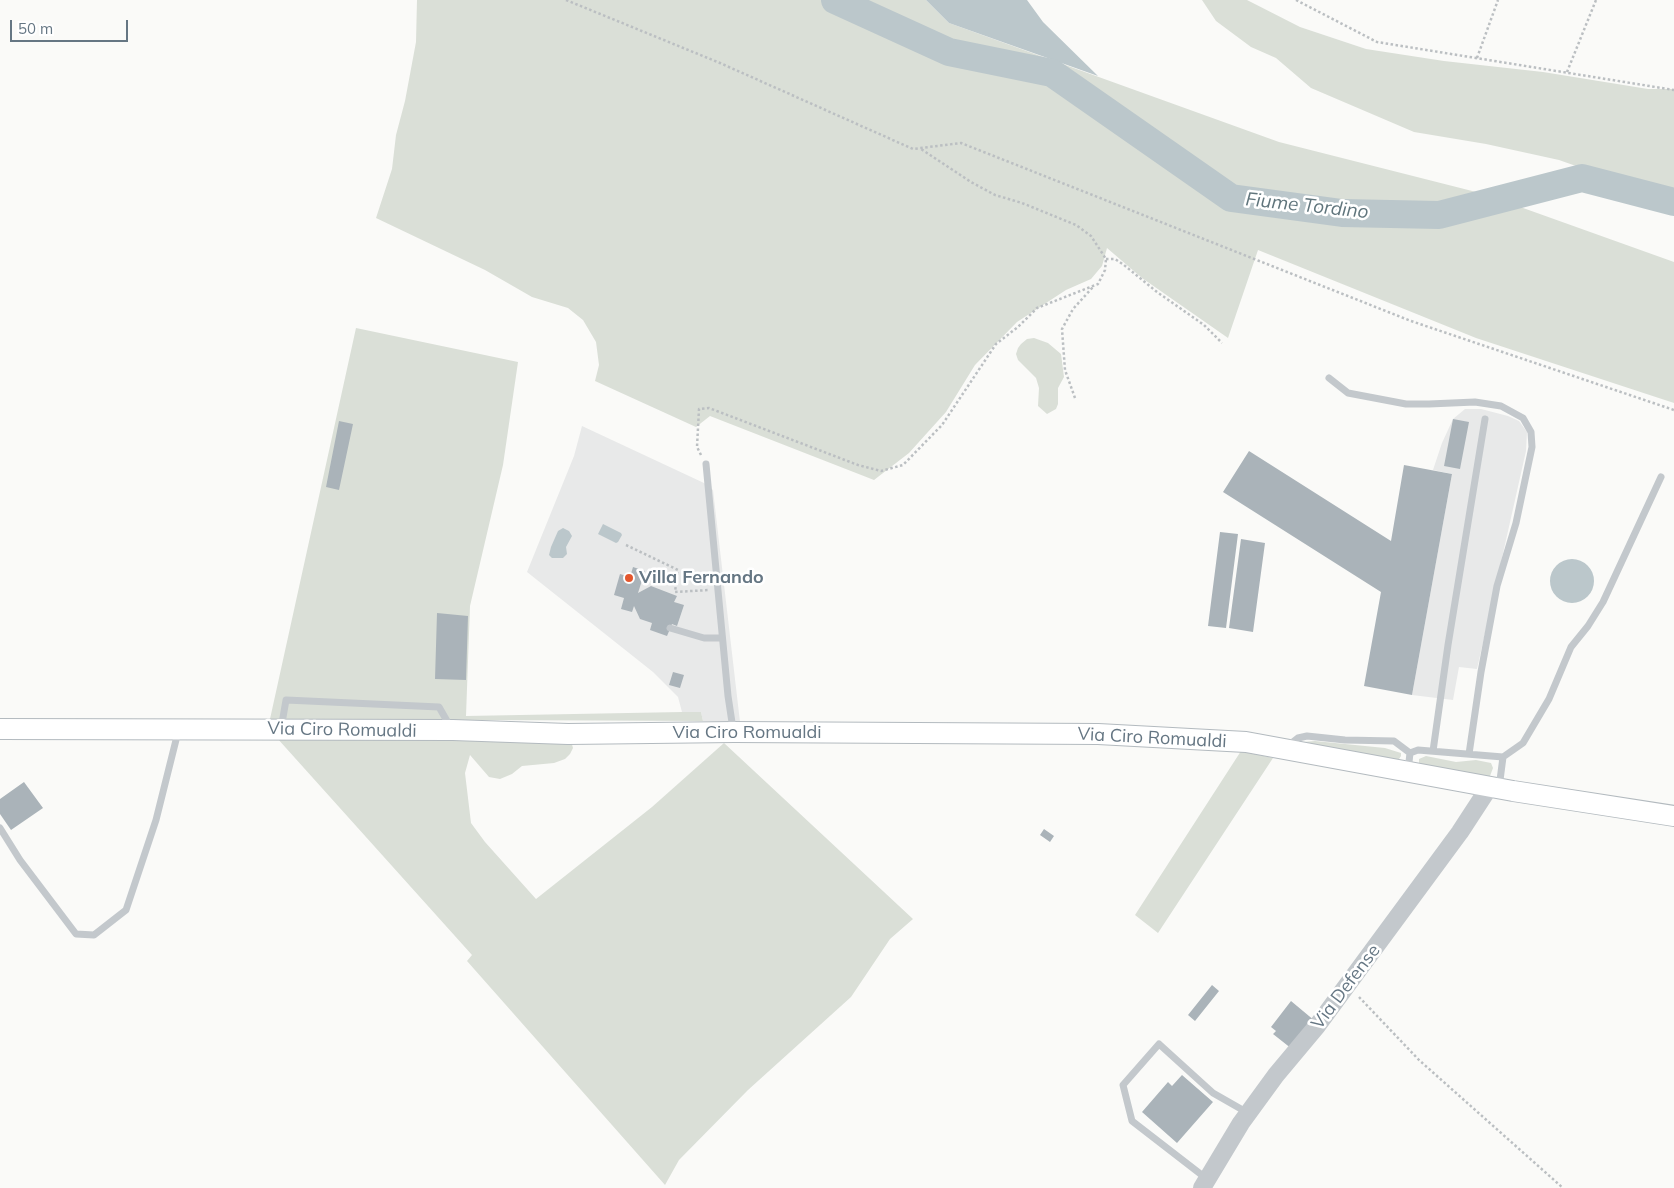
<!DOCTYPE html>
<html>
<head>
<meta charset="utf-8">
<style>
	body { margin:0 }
	#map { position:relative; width:1674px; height:1188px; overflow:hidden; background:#fafaf8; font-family:Mulish,sans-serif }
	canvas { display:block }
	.scale { position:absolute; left:10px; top:20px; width:118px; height:22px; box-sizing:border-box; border:2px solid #657683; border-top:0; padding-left:6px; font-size:15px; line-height:18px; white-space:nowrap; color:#657683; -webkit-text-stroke:4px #fff; paint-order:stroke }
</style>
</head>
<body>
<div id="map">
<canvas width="1674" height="1188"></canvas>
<div class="scale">50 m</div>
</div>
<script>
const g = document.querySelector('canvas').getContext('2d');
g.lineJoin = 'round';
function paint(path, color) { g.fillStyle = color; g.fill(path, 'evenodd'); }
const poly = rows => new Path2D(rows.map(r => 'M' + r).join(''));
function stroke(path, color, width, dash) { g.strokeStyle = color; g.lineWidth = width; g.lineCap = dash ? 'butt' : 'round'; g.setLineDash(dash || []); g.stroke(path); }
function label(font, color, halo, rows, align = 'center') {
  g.font = font + ' Mulish,sans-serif'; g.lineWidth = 5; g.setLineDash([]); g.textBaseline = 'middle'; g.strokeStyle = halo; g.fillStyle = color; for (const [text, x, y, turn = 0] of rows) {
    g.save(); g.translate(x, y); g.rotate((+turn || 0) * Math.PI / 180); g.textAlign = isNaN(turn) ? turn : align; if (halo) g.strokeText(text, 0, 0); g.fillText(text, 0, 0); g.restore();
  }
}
paint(poly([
	[1465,409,1481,409,1508,416,1519,421,1527,432,1526,451,1477,669,1459,667,1453,700,1412,695,1452,474,1433,470,1442,443,1453,419],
	[582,426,704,483,713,490,740,722,703,721,701,712,682,712,678,697,653,672,527,572,574,456]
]), '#e8e9e9');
paint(poly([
	[417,0,926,0,949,23,1279,142,1484,194,1674,262,1674,403,1476,338,1258,250,1228,338,1142,278,1107,248,1102,266,1091,279,1066,290,1017,322,975,365,946,412,909,453,874,480,710,416,696,427,595,381,599,365,596,342,583,320,568,308,532,297,485,270,376,218,392,169,396,135,405,101,416,42],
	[1202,0,1247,0,1300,27,1366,49,1444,61,1543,72,1648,89,1674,89,1674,191,1627,184,1559,160,1486,144,1414,132,1311,88,1276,58,1251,47,1216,21],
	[356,328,518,362,503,465,470,606,466,716,682,712,701,712,703,721,270,719],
	[1034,338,1048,343,1061,354,1064,377,1058,388,1058,404,1056,409,1047,414,1038,406,1039,388,1036,378,1018,360,1016,354,1018,348,1021,344,1027,339],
	[277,738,571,741,573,748,570,754,565,759,554,763,522,766,512,774,500,779,489,777,470,755,465,773,471,823,485,842,536,899,652,807,724,743,913,919,890,939,851,997,748,1090,679,1160,665,1185,467,961,472,955],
	[1315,741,1385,748,1401,753,1401,756,1399,759,1395,760,1303,742],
	[1241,751,1273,758,1158,933,1135,915],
	[1426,756,1456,762,1476,760,1491,763,1493,768,1490,776,1488,777,1426,767,1419,763,1419,759]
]), '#dadfd7');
paint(poly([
	[926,0,1027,0,1043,22,1098,76,949,23],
	[603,524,621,533,622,535,618,542,616,543,598,534],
	[563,528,569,531,572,536,566,547,567,554,563,558,552,558,549,555,551,547,558,531],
	'1550 581a22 22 0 1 1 44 0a22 22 0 1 1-44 0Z'
]), '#bbc7cb');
stroke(poly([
	[835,0,949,52,1052,73,1231,198,1342,213,1439,215,1582,178,1674,202]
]), '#bbc7cb', 28);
paint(poly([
	[1453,419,1469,422,1460,469,1444,466],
	[339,421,353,424,339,490,326,487],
	[1249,451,1391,541,1404,465,1452,474,1412,695,1364,686,1381,592,1223,492],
	[1220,532,1238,534,1226,628,1208,626],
	[1241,539,1265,543,1253,632,1229,628],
	[633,567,645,571,638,593,651,586,677,596,674,602,684,605,677,626,672,624,667,636,650,630,652,623,640,619,634,606,632,612,621,609,624,598,614,595,620,574,630,577],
	[437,613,468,616,466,680,435,679],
	[673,672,684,675,680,688,669,685],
	[24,782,43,808,11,830,0,814,0,799],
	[1044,829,1054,836,1050,842,1040,835],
	[1212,985,1219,991,1195,1021,1188,1015],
	[1291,1001,1315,1021,1292,1049,1273,1034,1276,1031,1271,1027],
	[1182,1075,1213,1102,1177,1143,1142,1112,1168,1082,1172,1086]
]), '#aab3b9');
const secondary = poly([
	[0,729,453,730,568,734,734,732,1098,734,1246,742,1513,791,1674,816]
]);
stroke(secondary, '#b3babf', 22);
stroke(poly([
	[566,0,720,63,913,149,961,143,1411,321,1674,410],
	[1296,0,1377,42,1674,90],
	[1477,58,1498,0],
	[1567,72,1596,0],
	[1106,259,1115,259,1124,265,1157,292,1204,325,1222,343],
	[1075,398,1065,370,1062,329,1073,309,1093,287],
	[701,455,697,447,699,409,709,408,858,465,881,471,903,465,942,425,996,344,1018,327,1037,308,1098,284,1105,270,1106,259,1091,236,1076,225,1022,203,995,195,971,182,921,149],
	[626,545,678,570,675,592,709,590],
	[1359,997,1419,1060,1563,1188]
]), '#bbbfc2', 2.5, [2.5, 2.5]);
stroke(poly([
	[1329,378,1348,393,1406,404,1429,404,1475,402,1501,406,1523,418,1531,432,1532,447,1516,523,1497,586,1481,672,1469,754],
	[706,464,728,696,733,729],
	[670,628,704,638,722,638],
	[281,729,286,700,439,707,451,728],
	[1291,747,1293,742,1298,738,1307,736,1345,740,1394,741,1410,753,1408,771],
	[1433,751,1448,645,1485,419],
	[1410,753,1418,750,1503,757,1499,788],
	[1503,757,1523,743,1549,699,1571,647,1588,626,1603,602,1661,477],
	[0,828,20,860,76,934,94,935,126,910,156,820,178,732],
	[1207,1179,1132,1121,1123,1085,1159,1044,1213,1093,1248,1113]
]), '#c3c8cc', 7);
stroke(poly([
	[1202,1188,1241,1123,1276,1075,1317,1026,1460,832,1490,786]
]), '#c3c8cc', 18);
stroke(secondary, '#fff', 20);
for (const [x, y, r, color] of [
	[629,578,5,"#e4572e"]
]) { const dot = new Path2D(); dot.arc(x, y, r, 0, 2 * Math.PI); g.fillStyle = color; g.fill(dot); stroke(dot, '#fff', 2); }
label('bold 18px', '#657683', '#fff', [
	["Villa Fernando",639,578]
], 'left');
label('18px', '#657683', '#fff', [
	["Via Ciro Romualdi",342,730,1],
	["Via Ciro Romualdi",747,733],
	["Via Ciro Romualdi",1152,738,3],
	["Via Defense",1346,987,-53]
]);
label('italic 19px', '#60757c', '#fff', [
	["Fiume Tordino",1307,206,6]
]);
</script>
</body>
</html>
